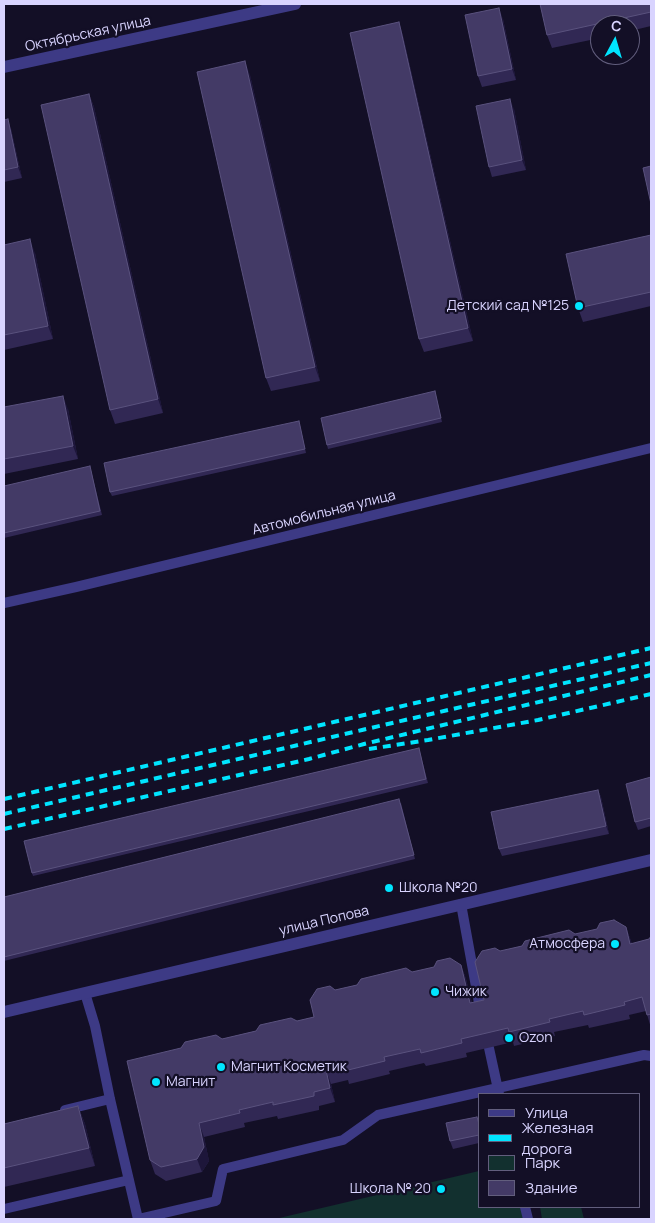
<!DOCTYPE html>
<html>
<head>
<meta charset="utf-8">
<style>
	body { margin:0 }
	#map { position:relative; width:655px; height:1223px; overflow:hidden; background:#130f26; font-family:Manrope,sans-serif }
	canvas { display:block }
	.frame { position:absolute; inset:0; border:5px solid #d9d4ff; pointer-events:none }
	.legend { position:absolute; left:478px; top:1093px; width:162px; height:115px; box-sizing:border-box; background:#130f26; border:1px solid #625e7d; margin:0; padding:6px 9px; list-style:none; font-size:15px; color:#d9d4ff }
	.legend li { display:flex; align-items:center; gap:10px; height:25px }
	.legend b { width:25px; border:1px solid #625e7d }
	.north { position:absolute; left:590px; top:15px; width:50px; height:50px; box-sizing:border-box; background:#130f26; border:1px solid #625e7d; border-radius:50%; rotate:6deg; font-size:14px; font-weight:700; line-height:20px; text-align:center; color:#d9d4ff }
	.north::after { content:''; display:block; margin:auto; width:18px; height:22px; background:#00e5ff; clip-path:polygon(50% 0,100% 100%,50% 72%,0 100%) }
</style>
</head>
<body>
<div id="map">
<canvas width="655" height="1223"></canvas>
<div class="frame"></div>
<ul class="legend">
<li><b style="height:6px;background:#3d3a85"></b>Улица</li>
<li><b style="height:6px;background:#00e5ff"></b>Железная дорога</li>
<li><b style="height:14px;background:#12302f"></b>Парк</li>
<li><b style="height:14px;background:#433a66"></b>Здание</li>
</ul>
<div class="north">С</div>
</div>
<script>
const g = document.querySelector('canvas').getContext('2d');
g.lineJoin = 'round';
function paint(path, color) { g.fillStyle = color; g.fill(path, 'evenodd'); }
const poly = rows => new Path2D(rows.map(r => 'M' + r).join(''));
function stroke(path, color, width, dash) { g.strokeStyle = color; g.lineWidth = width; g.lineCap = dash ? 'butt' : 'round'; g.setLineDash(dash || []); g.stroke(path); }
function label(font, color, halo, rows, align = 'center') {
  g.font = font + ' Manrope,sans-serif'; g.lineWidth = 4.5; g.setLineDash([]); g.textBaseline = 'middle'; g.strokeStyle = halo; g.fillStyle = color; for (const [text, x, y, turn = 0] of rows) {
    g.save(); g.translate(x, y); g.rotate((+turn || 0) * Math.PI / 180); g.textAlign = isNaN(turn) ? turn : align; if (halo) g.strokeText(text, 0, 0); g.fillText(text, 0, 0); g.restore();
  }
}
paint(poly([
	[479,1171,479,1207,522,1207,524,1219,275,1219],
	[540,1207,581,1207,584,1219,542,1219]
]), '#12302f');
stroke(poly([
	[4,603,76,587,651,448],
	[461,904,481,1014],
	[85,993,95,1026,110,1099,138,1219,216,1201,223,1169,343,1140,378,1115,644,1055,651,1056],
	[489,1048,499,1094],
	[65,1110,110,1099],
	[525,1207,528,1219],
	[4,1209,129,1180]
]), '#3d3a85', 10);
stroke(poly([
	[4,67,295,4],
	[4,1012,651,860]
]), '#3d3a85', 12);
stroke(poly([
	[369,749,428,740,538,720,651,694],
	[4,799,651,648],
	[4,814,362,730,651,663],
	[4,829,309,759,364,744,651,675]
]), '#00e5ff', 4, [8, 6]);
paint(poly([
	[651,4,651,26,630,31,630,25,600,25,600,38,552,48,547,35],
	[503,19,516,80,482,87,478,76],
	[399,22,403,36,473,341,424,352,419,339],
	[250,75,320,381,271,391,266,378],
	[89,94,94,107,163,413,115,424,110,410],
	[514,109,526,170,492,177,489,167],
	[4,120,11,129,22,178,4,182],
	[651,235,651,306,583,322,578,308],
	[4,245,35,253,53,339,4,350],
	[435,391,442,422,328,449,327,445],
	[4,407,68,409,78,459,4,474],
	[299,421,306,453,112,496,110,492],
	[91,470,102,515,4,538,4,486],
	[419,748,428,783,33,876,32,873],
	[651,777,651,826,638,830,635,822],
	[598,790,601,797,609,834,502,856,499,849],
	[401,803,415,859,4,961,4,897],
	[626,927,632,944,649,939,651,936,651,1028,646,1011,629,1015,630,1019,589,1028,588,1025,554,1032,555,1036,514,1046,513,1042,496,1046,466,1053,467,1057,426,1066,424,1063,389,1071,390,1074,349,1084,348,1080,331,1084,335,1102,319,1106,319,1110,278,1119,277,1116,244,1123,245,1127,204,1137,209,1161,202,1172,166,1181,155,1174,150,1160,222,1039,314,1017,335,990,412,972,461,965,466,979,472,1003,484,1000,500,951,575,934],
	[78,1106,85,1124,95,1166,4,1187,4,1124],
	[479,1121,479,1143,453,1149,450,1141]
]), '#312854');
paint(poly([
	[499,8,503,19,516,80,512,69],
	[399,22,403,36,473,341,468,328],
	[245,61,250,75,320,381,315,367],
	[89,94,94,107,163,413,158,399],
	[510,99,514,109,526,170,522,160],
	[8,119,11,129,22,178,18,167],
	[30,239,35,253,53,339,48,326],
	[63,396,68,409,78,459,73,446],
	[598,790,601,797,609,834,606,826],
	[626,927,631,941,635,958,630,944],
	[461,965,466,979,475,1017,470,1003],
	[326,1070,331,1084,335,1102,330,1088],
	[78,1106,85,1124,95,1166,89,1148],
	[199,1123,204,1137,209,1161,202,1172,197,1159]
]), '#1d163a');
const building = poly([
	[540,4,651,4,651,12,547,35,540,4],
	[499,8,512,69,478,76,465,15,499,8],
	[399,22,468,328,419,339,350,33,399,22],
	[245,61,315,367,266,378,197,72,245,61],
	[89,94,158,399,110,410,41,105,89,94],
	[510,99,522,160,489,167,476,106,510,99],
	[8,119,18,167,4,170,4,120,8,119],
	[651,166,651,204,643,168,651,166],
	[651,235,651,292,578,308,566,254,651,235],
	[30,239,48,326,4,335,4,245,30,239],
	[435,391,441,418,327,445,321,418,435,391],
	[63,396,73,446,4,459,4,407,63,396],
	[299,421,305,449,110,492,104,463,299,421],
	[90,466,100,511,4,533,4,486,90,466],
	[419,748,426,779,32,873,24,841,419,748],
	[651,777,651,818,635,822,626,784,651,777],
	[598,790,606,826,499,849,491,812,598,790],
	[399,799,414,855,4,957,4,897,399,799],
	[614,920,626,927,630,944,649,939,651,936,651,1014,647,1015,642,997,624,1002,625,1005,584,1015,583,1011,549,1019,550,1022,509,1032,508,1028,491,1032,461,1039,462,1043,421,1053,420,1049,384,1057,385,1061,344,1071,343,1066,326,1070,330,1088,314,1092,314,1096,273,1105,273,1102,239,1110,240,1113,199,1123,204,1147,197,1159,161,1167,150,1160,127,1061,181,1048,185,1042,216,1035,222,1039,256,1031,260,1025,291,1018,297,1021,314,1017,310,1000,317,989,330,986,335,990,357,985,361,979,406,968,412,972,434,967,437,961,450,958,461,965,470,1003,484,1000,475,962,482,951,495,948,500,951,522,946,525,941,569,930,575,934,597,929,600,923,614,920],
	[78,1106,89,1148,4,1168,4,1124,78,1106],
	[477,1117,479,1124,479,1135,450,1141,446,1123,477,1117]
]);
paint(building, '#433a66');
stroke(building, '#5a527e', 1);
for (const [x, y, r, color] of [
	[579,306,5,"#00e5ff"],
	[389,888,5,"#00e5ff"],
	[615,944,5,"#00e5ff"],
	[435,992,5,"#00e5ff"],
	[509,1038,5,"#00e5ff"],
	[221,1067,5,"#00e5ff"],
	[156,1082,5,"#00e5ff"],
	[441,1189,5,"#00e5ff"]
]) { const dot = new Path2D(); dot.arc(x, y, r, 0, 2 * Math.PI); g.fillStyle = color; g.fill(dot); stroke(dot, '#130f26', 2); }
label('14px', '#d9d4ff', '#130f26', [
	["Октябрьская улица",88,34,-12],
	["Автомобильная улица",324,513,-14],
	["улица Попова",324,921,-13]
]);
label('14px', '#d9d4ff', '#130f26', [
	["Детский сад №125",569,306,"right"],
	["Школа №20",399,888],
	["Атмосфера",605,944,"right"],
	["Чижик",445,992],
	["Ozon",519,1038],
	["Магнит Косметик",231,1067],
	["Магнит",166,1082],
	["Школа № 20",431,1189,"right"]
], 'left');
</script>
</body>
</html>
